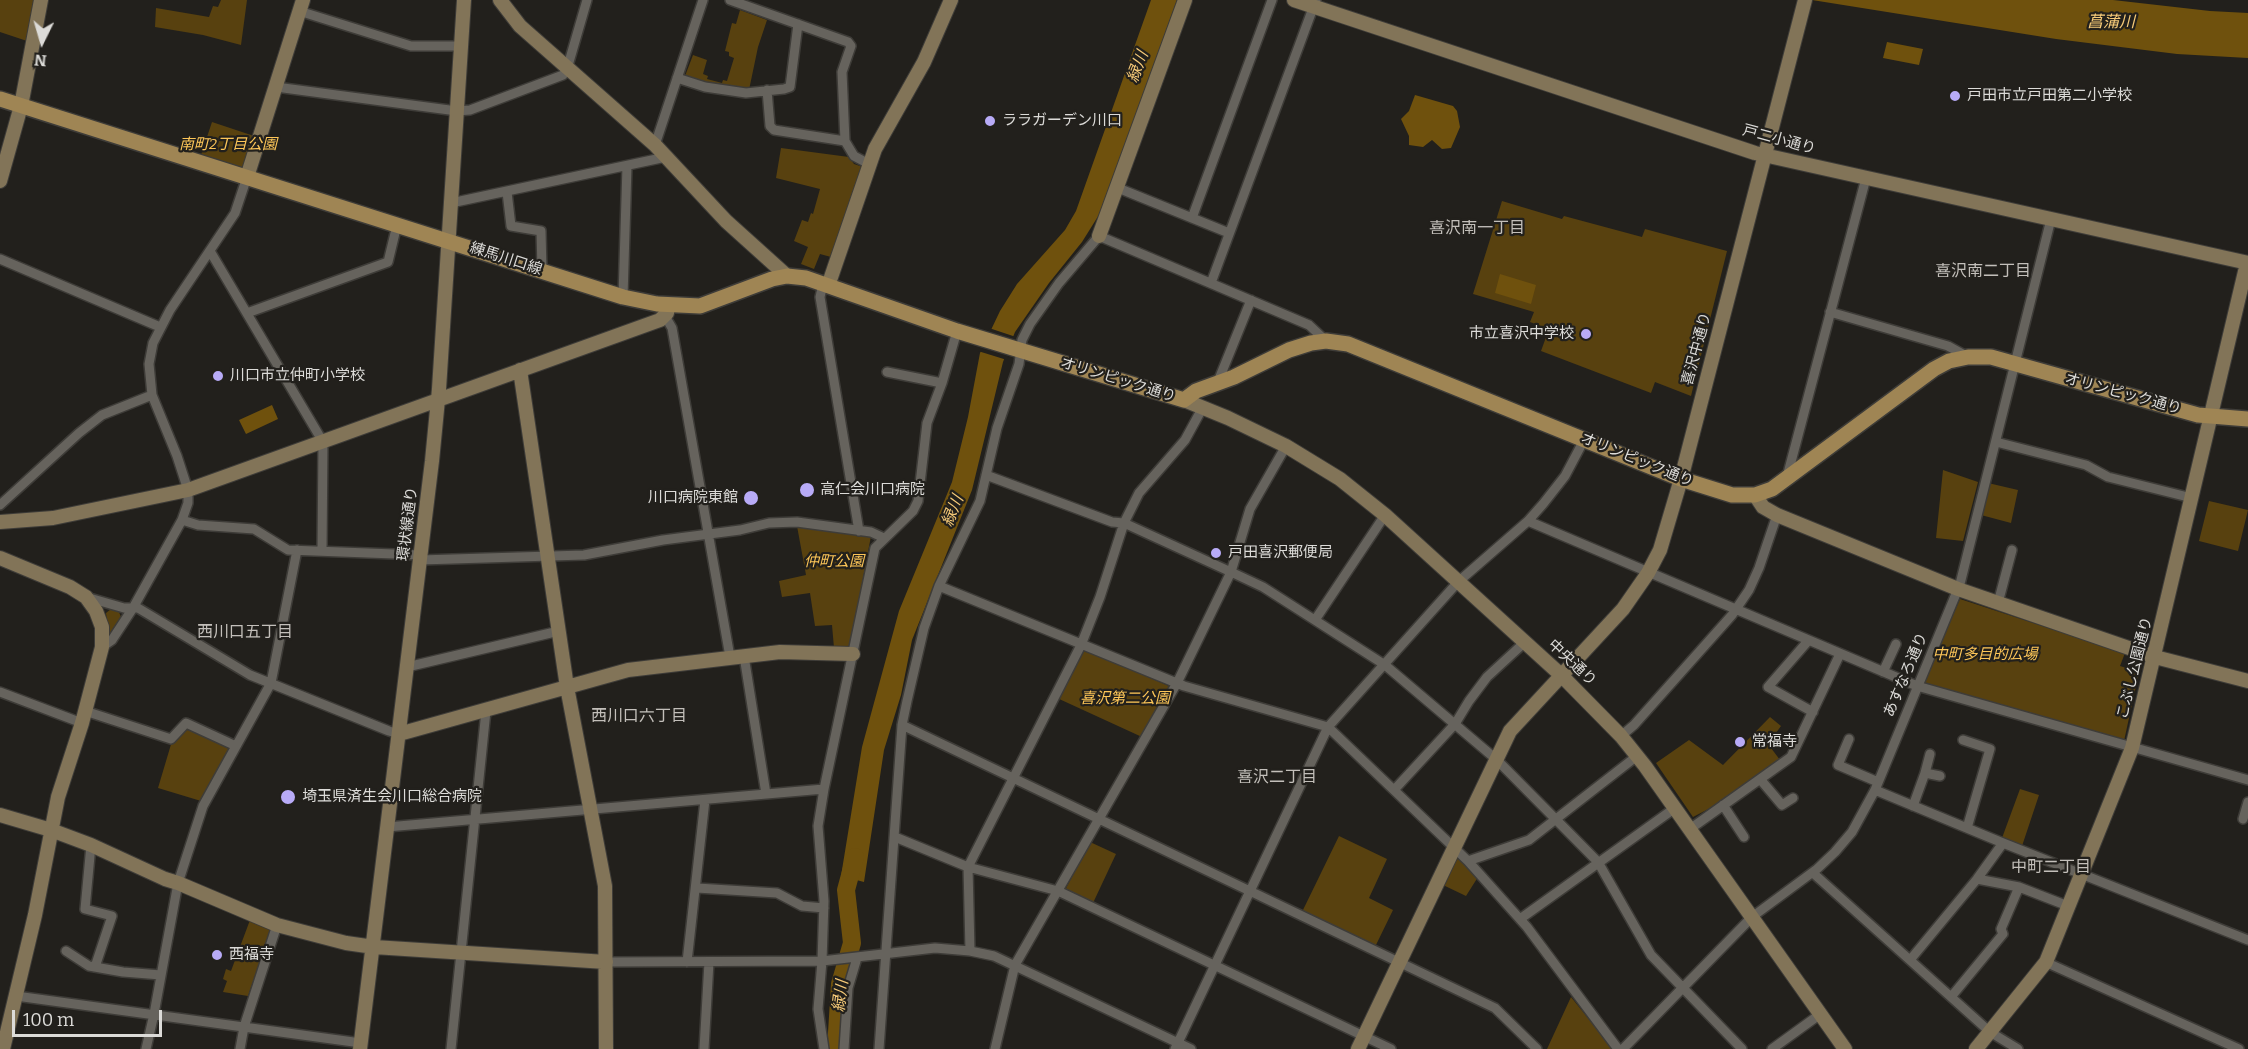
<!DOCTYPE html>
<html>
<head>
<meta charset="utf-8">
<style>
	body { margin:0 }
	#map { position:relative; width:2248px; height:1049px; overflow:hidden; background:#22201c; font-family:Bitter,serif }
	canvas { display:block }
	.north { position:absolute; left:12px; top:12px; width:60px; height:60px; -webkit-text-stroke:4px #22201c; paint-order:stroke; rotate:185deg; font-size:16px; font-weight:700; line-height:24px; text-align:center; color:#dcdbd8 }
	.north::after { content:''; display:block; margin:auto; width:21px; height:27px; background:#dcdbd8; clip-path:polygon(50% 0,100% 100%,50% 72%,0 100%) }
	.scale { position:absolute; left:12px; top:1010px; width:150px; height:27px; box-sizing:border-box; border:3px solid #dcdbd8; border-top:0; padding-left:8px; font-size:18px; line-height:21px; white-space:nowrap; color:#dcdbd8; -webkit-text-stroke:4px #22201c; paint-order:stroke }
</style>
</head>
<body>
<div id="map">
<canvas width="2248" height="1049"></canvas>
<div class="north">N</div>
<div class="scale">100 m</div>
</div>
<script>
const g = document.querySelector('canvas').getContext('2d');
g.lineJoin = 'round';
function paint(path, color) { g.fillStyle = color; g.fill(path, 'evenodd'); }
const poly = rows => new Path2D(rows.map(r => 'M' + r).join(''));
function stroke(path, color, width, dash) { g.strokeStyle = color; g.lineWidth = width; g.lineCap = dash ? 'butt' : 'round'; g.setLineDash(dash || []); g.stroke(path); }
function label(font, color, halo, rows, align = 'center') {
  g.font = font + ' Bitter,"Noto Sans JP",serif'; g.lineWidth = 4.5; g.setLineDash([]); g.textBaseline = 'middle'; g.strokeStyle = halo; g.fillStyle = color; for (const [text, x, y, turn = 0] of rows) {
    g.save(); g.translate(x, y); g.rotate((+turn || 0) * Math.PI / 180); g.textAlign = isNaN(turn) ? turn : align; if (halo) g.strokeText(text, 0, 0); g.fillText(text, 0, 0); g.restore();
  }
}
paint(poly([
	[0,0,35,0,27,41,0,32],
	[221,0,247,0,241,45,203,35,155,27,156,8,209,17,213,6,218,7],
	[740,10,767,20,758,47,749,90,710,85,685,76,693,55,707,60,703,74,708,76,707,79,722,83,723,80,727,81,734,58,729,56,729,52,725,51,732,23,736,24],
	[212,122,254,136,244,169,201,155],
	[781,148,849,157,854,164,863,167,831,257,820,254,814,269,801,264,808,247,794,241,802,220,808,222,811,213,813,214,820,189,776,178],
	[1502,201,1562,219,1564,216,1642,237,1645,229,1727,251,1691,396,1655,382,1651,393,1541,351,1549,329,1530,322,1534,312,1473,294],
	[1943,470,1978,482,1963,541,1936,538],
	[1988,483,2018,490,2011,523,1981,515],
	[2209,501,2248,510,2238,551,2199,541],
	[797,526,871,536,850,647,834,648,832,625,815,626,810,593,782,597,779,581,806,575],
	[1960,599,2125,653,2120,666,2139,672,2124,741,1922,684],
	[111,609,119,612,121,617,110,633,108,631,106,613],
	[1082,649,1169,686,1142,737,1057,698],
	[1770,717,1781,726,1768,744,1780,760,1720,803,1693,817,1656,763,1689,740,1723,765],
	[184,728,230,748,201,801,158,788,172,741],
	[2020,789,2039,795,2022,846,2002,838],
	[1339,836,1387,859,1369,898,1393,910,1375,947,1302,912],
	[1090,842,1116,854,1093,903,1065,890],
	[1457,857,1478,877,1466,896,1443,885],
	[250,920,271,930,248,996,223,992,227,981,223,979,226,969,231,971],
	[1571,997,1613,1049,1547,1049]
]), '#58410f');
paint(poly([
	[1151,0,1177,0,1102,210,1082,242,1049,283,1015,332,1003,362,972,490,912,640,901,695,884,750,864,882,841,876,862,747,899,611,952,482,968,417,980,353,1000,311,1017,284,1065,230,1076,211],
	[1812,0,2113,0,2210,11,2248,13,2248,58,2177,54,2056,39],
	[1887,42,1923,49,1919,65,1883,58],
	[1415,95,1453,106,1457,111,1460,127,1451,148,1442,149,1432,140,1423,147,1409,145,1409,136,1401,119,1409,111],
	[1500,274,1536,285,1531,304,1495,293],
	[272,405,278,419,246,434,239,420]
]), '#6f510d');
paint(poly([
	[989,328,1016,337,1007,360,978,351]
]), '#22201c');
stroke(poly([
	[836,1049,840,984,852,943,846,890,855,857]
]), '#6f510d', 18);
const street = poly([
	[730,0,848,42,851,46,842,72,845,141,854,156,869,164],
	[299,11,411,46,461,46],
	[677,78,705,87,746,93,784,89,790,87,798,24],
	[276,87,457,111,470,110,563,75,567,69,587,0],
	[767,90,770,126,774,130,845,141],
	[655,145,703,0],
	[1118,188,1229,233],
	[507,192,511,226,541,231,542,270],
	[451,203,666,157],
	[1192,218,1272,0],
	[210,251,323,442,322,551],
	[0,259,160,327],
	[1211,283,1316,0],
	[823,284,820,297,859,531],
	[623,297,627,166],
	[1830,312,1948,346,1968,357],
	[247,313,388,262,397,225],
	[665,316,672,328,730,657],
	[887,372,942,383],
	[1217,384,1251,300],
	[1996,442,2086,465,2108,477,2192,498],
	[986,475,1112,522,1124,523,1231,572,1263,587,1385,665,1497,760,1598,862,1651,955,1742,1049],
	[1787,477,1866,178],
	[0,505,79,433,102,415,152,395],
	[182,520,198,525,254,529,288,550,421,555],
	[1528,521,1917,686,2248,780],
	[420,560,584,555,663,540,740,530,769,523,797,522,871,532,884,538],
	[939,586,1184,686,1328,727,1468,861,1527,927,1618,1049],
	[86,597,124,608,138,608,250,675,389,731,399,734],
	[1998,603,2012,550],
	[1315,620,1385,515],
	[1808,641,1768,687,1813,712],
	[102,647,112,640,133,608,182,520,188,503,188,490,177,456,152,395,149,364,153,343,170,310,235,213,247,177],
	[744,656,766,794],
	[407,667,559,631],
	[1883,672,1896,644],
	[0,692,82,723],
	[85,711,171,739,186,723,236,746],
	[902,725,1495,1008,1537,1049],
	[1621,736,1634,725,1732,615,1749,590,1759,568,1777,515],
	[1849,739,1838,765,1878,782],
	[1963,740,1990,749,1967,828],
	[1925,773,1930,754],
	[1760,779,1782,805,1793,798],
	[1394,790,1455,724,1469,701,1487,677,1525,642],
	[1875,790,2003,843,2248,940],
	[1723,805,1744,837],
	[1913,806,1925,773,1940,776],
	[2243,819,2248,802],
	[387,827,824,789],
	[1690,829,1791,757,1840,654],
	[895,837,968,867,1058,891,1391,1049],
	[91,845,85,909,112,916,95,967],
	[1468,861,1529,840,1637,756],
	[1813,873,1990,1032,2018,1049],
	[1977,879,2019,887,2068,906],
	[697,888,777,893,802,906,824,908],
	[1520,919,1675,808],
	[66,951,89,966,123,972,161,975],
	[970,951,968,867,1081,645,1100,597,1124,523,1139,493,1185,440,1203,407],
	[1910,960,1977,879,2003,843],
	[606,962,822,961,935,948,970,951,994,956,1191,1049],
	[687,962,705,800],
	[2052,965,2239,1049],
	[16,996,361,1043],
	[1951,997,2003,934,2001,929,2019,887],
	[146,1049,154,1014,178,883,203,806,271,683,297,550],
	[240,1049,244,1027,277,925],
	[451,1049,486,711],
	[704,1049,709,962],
	[824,1049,818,1009,822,961,824,901,818,826,824,789,875,548,913,511,918,501,927,423,942,383,957,331],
	[844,1049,848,988,857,958],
	[879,1049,902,725,907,701,924,628,939,586,980,501,997,428,1019,364,1022,340,1030,324,1059,283,1099,236,1309,325,1326,341],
	[995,1049,1015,965,1177,683,1231,572,1250,509,1286,446],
	[1175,1049,1328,727,1458,582,1528,521,1543,504,1565,476,1584,440],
	[1623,1049,1752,917,1817,869,1835,852,1852,832,1875,790,1960,584,2051,219],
	[1772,1049,1819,1015]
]);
const secondary = poly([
	[500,0,520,26,655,145,726,221,787,276],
	[1294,0,1755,153,2248,263],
	[247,177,303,0],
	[0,181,21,106,41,0],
	[1099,236,1185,0],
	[828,286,875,149,924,62,951,0],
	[520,370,567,687,605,886,606,1049],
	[1184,400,1228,418,1286,446,1340,479,1385,515,1561,675,1621,736,1645,766,1845,1049],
	[1755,495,1763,507,1777,515,1958,589,2155,657,2248,681],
	[0,522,53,518,188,490,660,320,667,313,668,306],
	[0,558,70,587,86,597,96,611,102,627,102,647,82,723,58,797,35,915,3,1049],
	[399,734,628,670,780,652,853,654],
	[0,815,51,830,91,845,165,879,178,883,277,925,346,943,374,947,606,962],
	[360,1049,432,461,439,389,464,0],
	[1358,1049,1510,731,1623,609,1648,573,1660,550,1681,479,1805,0],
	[1976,1049,2046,962,2132,748,2247,263]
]);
const primary = poly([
	[0,99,623,297,657,304,700,306,772,279,787,276,806,278,957,331,1184,400,1196,391,1234,377,1289,350,1311,343,1326,341,1348,344,1681,479,1732,495,1755,495,1772,489,1934,369,1949,361,1968,357,1991,357,2198,415,2248,419]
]);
stroke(street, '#3e3c38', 12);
stroke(secondary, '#3e3c38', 16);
stroke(primary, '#3e3c38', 18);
stroke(street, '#66635d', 9);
stroke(secondary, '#827458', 14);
stroke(primary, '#9f8554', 15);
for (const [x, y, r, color] of [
	[1955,96,6,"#b8abf7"],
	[990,121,6,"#b8abf7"],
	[1586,334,6,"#b8abf7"],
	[218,376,6,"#b8abf7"],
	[807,490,8,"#b8abf7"],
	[751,498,8,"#b8abf7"],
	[1216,553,6,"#b8abf7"],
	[1740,742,6,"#b8abf7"],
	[288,797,8,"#b8abf7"],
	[217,955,6,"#b8abf7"]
]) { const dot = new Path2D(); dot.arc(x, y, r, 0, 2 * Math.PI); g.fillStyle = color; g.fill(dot); stroke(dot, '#22201c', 2); }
label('15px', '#dcdbd8', '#22201c', [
	["戸田市立戸田第二小学校",1967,96],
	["ララガーデン川口",1002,121],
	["市立喜沢中学校",1574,334,"right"],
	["川口市立仲町小学校",230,376],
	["高仁会川口病院",820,490],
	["川口病院東館",738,498,"right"],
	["戸田喜沢郵便局",1228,553],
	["常福寺",1752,742],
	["埼玉県済生会川口総合病院",302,797],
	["西福寺",229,955]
], 'left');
label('15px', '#dcdbd8', '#22201c', [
	["戸二小通り",1779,140,15],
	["練馬川口線",506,259,18],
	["喜沢中通り",1697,349,-75],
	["オリンピック通り",1118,380,17],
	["オリンピック通り",2123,394,15],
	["オリンピック通り",1637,460,22],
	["環状線通り",408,524,-83],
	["中央通り",1572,663,43],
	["こぶし公園通り",2135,668,-76],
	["あすなろ通り",1906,675,-67]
]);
label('italic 15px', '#fdc658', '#22201c', [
	["南町2丁目公園",228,145],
	["仲町公園",834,562],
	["中町多目的広場",1985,655],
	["喜沢第二公園",1125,699]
]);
label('italic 16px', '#f7cb79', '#22201c', [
	["菖蒲川",2111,23],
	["緑川",1138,67,-69],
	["緑川",953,511,-68],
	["緑川",841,996,-83]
]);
label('16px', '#c3bfba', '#22201c', [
	["喜沢南一丁目",1477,229],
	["喜沢南二丁目",1983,272],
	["西川口五丁目",245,633],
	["西川口六丁目",639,717],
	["喜沢二丁目",1277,778],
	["中町二丁目",2051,868]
]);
</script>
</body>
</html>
